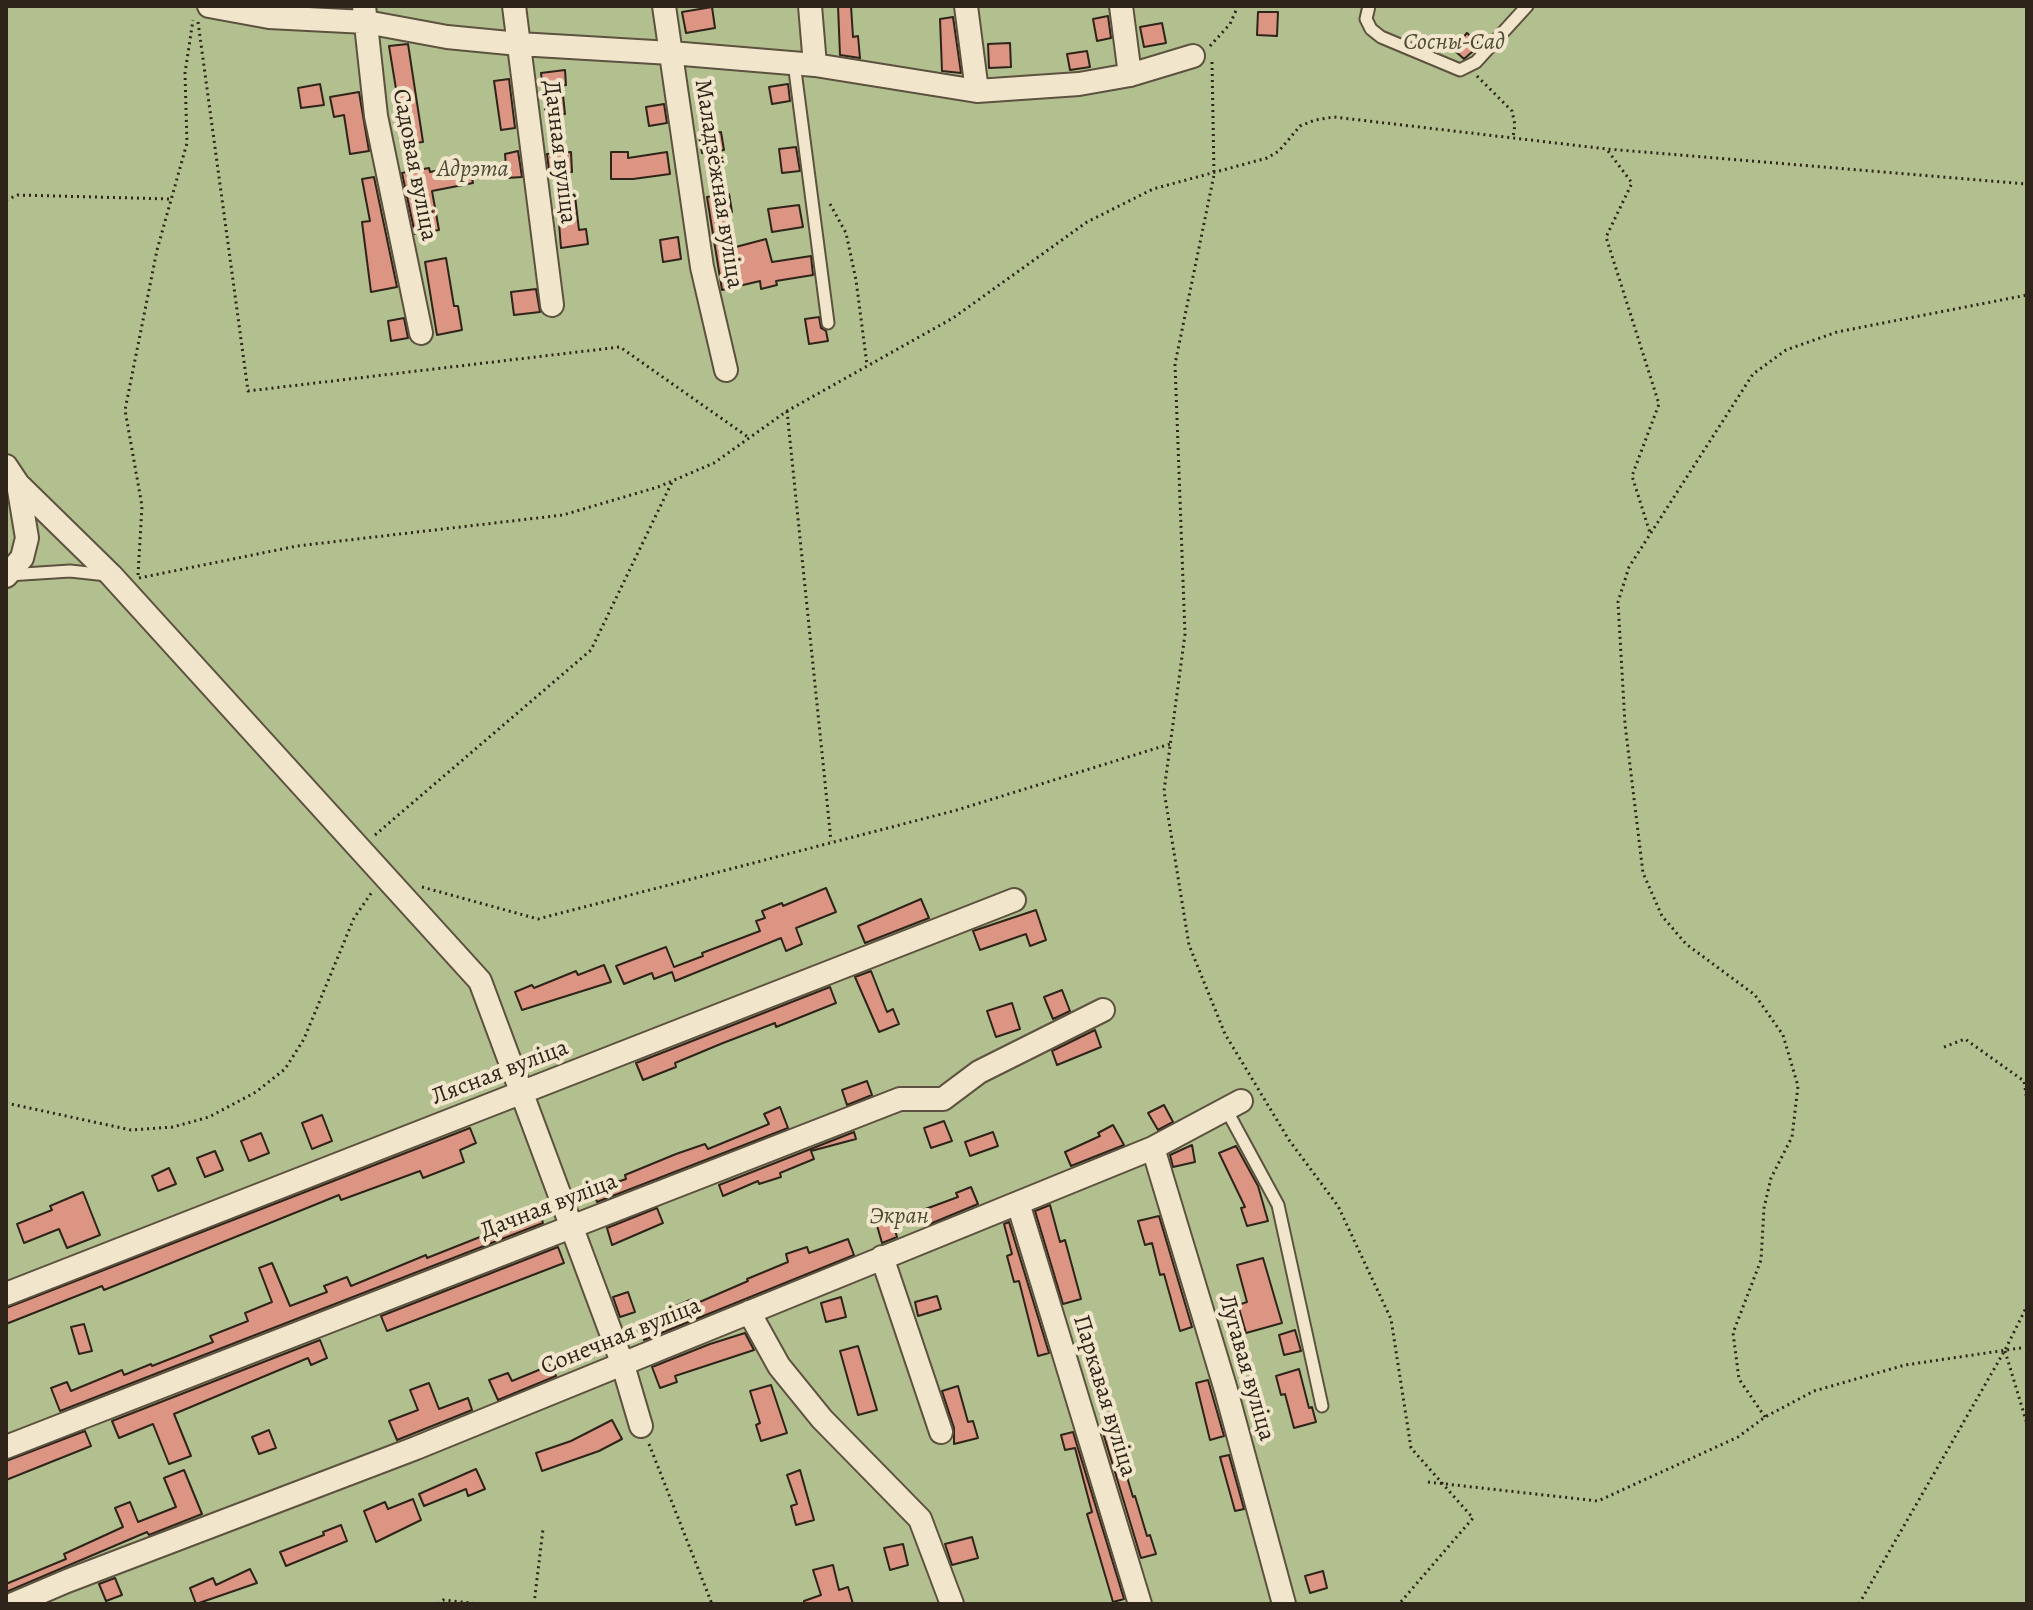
<!DOCTYPE html>
<html>
<head>
<meta charset="utf-8">
<style>
	body { margin:0 }
	#map { position:relative; width:2033px; height:1610px; overflow:hidden; background:#ead8b0; font-family:Alegreya,serif }
	canvas { display:block }
	.frame { position:absolute; inset:0; border:8px solid #2e2419; pointer-events:none }
</style>
</head>
<body>
<div id="map">
<canvas width="2033" height="1610"></canvas>
<div class="frame"></div>
</div>
<script>
const g = document.querySelector('canvas').getContext('2d');
g.lineJoin = 'round';
function paint(path, color) { g.fillStyle = color; g.fill(path, 'evenodd'); }
const poly = rows => new Path2D(rows.map(r => 'M' + r).join(''));
function stroke(path, color, width, dash) { g.strokeStyle = color; g.lineWidth = width; g.lineCap = dash ? 'butt' : 'round'; g.setLineDash(dash || []); g.stroke(path); }
function label(font, color, halo, rows, align = 'center') {
  g.font = font + ' Alegreya,serif'; g.lineWidth = 8; g.setLineDash([]); g.textBaseline = 'middle'; g.strokeStyle = halo; g.fillStyle = color; for (const [text, x, y, turn = 0] of rows) {
    g.save(); g.translate(x, y); g.rotate((+turn || 0) * Math.PI / 180); g.textAlign = isNaN(turn) ? turn : align; if (halo) g.strokeText(text, 0, 0); g.fillText(text, 0, 0); g.restore();
  }
}
paint(poly([
	[6,6,2027,6,2027,1604,6,1604]
]), '#b2c08f');
const building = poly([
	[838,6,851,6,853,37,858,36,860,58,840,55,838,6],
	[712,7,715,28,686,33,682,12,712,7],
	[1258,12,1278,12,1277,36,1257,35,1258,12],
	[1108,16,1111,38,1097,41,1093,19,1108,16],
	[953,17,961,73,942,71,940,19,953,17],
	[1162,23,1166,43,1144,47,1140,27,1162,23],
	[1467,33,1480,45,1464,59,1453,49,1467,33],
	[1010,43,1011,67,989,68,988,44,1010,43],
	[408,44,423,142,405,144,389,46,408,44],
	[1087,51,1090,67,1070,70,1067,54,1087,51],
	[565,70,566,85,562,86,565,114,546,116,541,73,565,70],
	[509,79,515,128,501,130,494,81,509,79],
	[320,84,324,105,301,108,298,88,320,84],
	[788,84,790,101,772,104,769,87,788,84],
	[359,92,369,151,350,154,344,115,334,117,330,97,359,92],
	[664,104,667,123,649,126,646,107,664,104],
	[721,132,724,150,702,153,699,135,721,132],
	[796,147,800,171,782,173,779,149,796,147],
	[518,151,522,177,507,178,505,154,518,151],
	[571,152,572,172,554,174,554,171,549,171,547,154,571,152],
	[611,152,628,152,628,158,667,152,670,174,633,179,611,179,611,152],
	[469,164,473,183,432,191,439,230,415,234,402,173,429,168,430,172,469,164],
	[374,177,397,287,371,292,362,222,370,221,362,179,374,177],
	[729,194,732,212,727,213,732,248,766,239,772,262,811,256,813,275,776,281,777,285,761,289,760,281,722,290,707,197,729,194],
	[575,196,579,230,586,229,588,244,561,248,557,198,575,196],
	[799,205,803,227,772,232,768,209,799,205],
	[678,237,681,259,663,262,660,240,678,237],
	[446,258,454,306,458,306,462,330,437,335,425,262,446,258],
	[536,289,540,312,514,315,511,292,536,289],
	[819,317,821,328,826,331,828,341,809,344,805,319,819,317],
	[404,318,408,338,391,341,388,321,404,318],
	[826,888,836,912,796,928,802,944,786,951,781,938,675,981,672,972,654,979,652,973,624,984,616,966,666,947,674,967,703,956,702,953,760,931,756,921,765,918,762,911,782,903,783,906,826,888],
	[921,899,929,918,865,943,858,926,921,899],
	[1036,910,1046,940,1030,946,1026,934,980,950,973,931,1036,910],
	[604,965,611,982,522,1010,515,992,532,985,534,988,576,971,578,975,604,965],
	[871,971,887,1012,893,1009,899,1024,879,1032,855,977,871,971],
	[830,987,836,1003,776,1027,775,1023,723,1043,675,1063,676,1067,643,1080,636,1063,830,987],
	[1062,990,1070,1011,1053,1019,1044,997,1062,990],
	[1012,1003,1020,1029,996,1037,987,1011,1012,1003],
	[1095,1030,1101,1047,1057,1065,1052,1051,1095,1030],
	[867,1081,872,1095,847,1105,842,1090,867,1081],
	[1164,1105,1173,1122,1158,1130,1148,1113,1164,1105],
	[780,1107,788,1128,597,1202,593,1190,626,1179,625,1175,676,1154,705,1144,708,1149,769,1124,764,1114,780,1107],
	[322,1115,332,1141,312,1149,302,1123,322,1115],
	[944,1121,952,1141,931,1148,924,1128,944,1121],
	[1113,1125,1124,1145,1071,1166,1065,1152,1100,1136,1098,1133,1113,1125],
	[470,1128,476,1143,460,1150,464,1162,423,1178,420,1171,341,1200,339,1195,144,1274,104,1290,102,1286,6,1324,6,1308,470,1128],
	[854,1132,856,1139,811,1151,814,1159,780,1173,781,1177,759,1184,758,1181,723,1196,719,1185,854,1132],
	[993,1132,998,1146,970,1156,965,1142,993,1132],
	[261,1133,269,1153,249,1161,241,1141,261,1133],
	[1192,1145,1195,1162,1173,1167,1170,1155,1192,1145],
	[1236,1146,1258,1186,1268,1221,1247,1226,1241,1208,1245,1207,1219,1153,1236,1146],
	[215,1151,223,1170,205,1177,197,1158,215,1151],
	[169,1168,176,1184,158,1191,152,1176,169,1168],
	[971,1187,978,1204,925,1226,920,1211,958,1197,956,1193,971,1187],
	[83,1192,100,1235,67,1248,59,1229,24,1243,17,1224,52,1210,50,1206,83,1192],
	[1050,1205,1060,1242,1065,1240,1081,1299,1063,1304,1035,1211,1050,1205],
	[657,1208,663,1223,612,1245,607,1228,657,1208],
	[540,1213,543,1223,60,1411,51,1388,67,1382,71,1391,122,1370,124,1375,151,1364,152,1366,213,1342,210,1336,248,1321,245,1313,272,1302,259,1268,272,1263,290,1306,327,1292,324,1286,347,1277,351,1286,426,1255,427,1258,485,1235,482,1228,500,1221,502,1226,540,1213],
	[1159,1216,1192,1327,1180,1331,1164,1274,1160,1275,1152,1243,1145,1245,1138,1221,1159,1216],
	[891,1217,897,1237,882,1243,876,1222,891,1217],
	[1009,1222,1049,1353,1038,1356,1019,1281,1014,1282,1007,1256,1012,1254,1004,1224,1009,1222],
	[848,1239,854,1255,644,1340,640,1328,672,1317,669,1309,692,1299,695,1304,748,1281,747,1279,788,1262,786,1254,807,1247,809,1253,848,1239],
	[558,1247,564,1263,387,1331,381,1316,558,1247],
	[1263,1258,1282,1323,1246,1333,1238,1305,1247,1302,1237,1265,1263,1258],
	[628,1292,635,1312,620,1317,613,1297,628,1292],
	[937,1296,941,1309,918,1316,915,1302,937,1296],
	[841,1297,846,1317,826,1322,821,1303,841,1297],
	[84,1324,92,1351,79,1354,71,1327,84,1324],
	[1295,1330,1301,1351,1284,1355,1279,1335,1295,1330],
	[745,1333,754,1350,675,1376,677,1382,660,1388,652,1367,710,1344,745,1333],
	[320,1340,327,1358,311,1365,308,1358,174,1414,191,1456,169,1464,153,1424,119,1438,112,1421,320,1340],
	[858,1346,877,1410,858,1415,840,1351,858,1346],
	[551,1365,556,1376,498,1400,489,1380,508,1373,512,1381,551,1365],
	[1299,1369,1309,1408,1312,1407,1316,1422,1294,1428,1285,1394,1281,1395,1276,1376,1299,1369],
	[1208,1380,1224,1436,1210,1440,1196,1383,1208,1380],
	[429,1383,439,1409,468,1398,472,1410,397,1440,389,1421,418,1410,410,1390,429,1383],
	[771,1385,787,1433,761,1441,756,1425,760,1423,750,1391,771,1385],
	[958,1386,968,1422,973,1421,978,1438,954,1444,954,1428,942,1391,958,1386],
	[612,1420,622,1439,599,1451,542,1471,536,1453,571,1441,612,1420],
	[1111,1423,1133,1497,1135,1496,1147,1536,1150,1535,1156,1554,1141,1558,1101,1426,1111,1423],
	[269,1430,276,1448,259,1454,252,1437,269,1430],
	[85,1431,91,1446,6,1480,6,1461,85,1431],
	[1073,1432,1124,1599,1113,1602,1087,1514,1092,1512,1075,1448,1065,1450,1061,1435,1073,1432],
	[1229,1455,1244,1509,1235,1511,1220,1457,1229,1455],
	[476,1469,485,1489,468,1496,466,1489,424,1506,419,1494,476,1469],
	[184,1470,202,1514,149,1535,147,1532,6,1592,6,1584,66,1559,64,1554,123,1527,115,1508,130,1502,138,1522,176,1507,164,1478,184,1470],
	[800,1470,814,1520,796,1525,791,1506,797,1504,787,1475,800,1470],
	[413,1499,421,1520,376,1542,364,1511,385,1502,388,1509,413,1499],
	[341,1525,347,1541,286,1566,280,1552,324,1535,323,1532,341,1525],
	[972,1537,978,1558,952,1565,945,1544,972,1537],
	[903,1544,908,1565,890,1570,884,1548,903,1544],
	[833,1565,839,1590,848,1587,853,1604,804,1604,804,1601,821,1595,813,1570,833,1565],
	[250,1569,257,1583,196,1604,190,1588,213,1578,216,1585,250,1569],
	[1323,1571,1327,1588,1310,1593,1305,1576,1323,1571],
	[115,1578,122,1595,106,1601,99,1584,115,1578]
]);
paint(building, '#db9582');
stroke(building, '#2e2419', 2);
const lane = poly([
	[1369,6,1366,19,1371,29,1381,37,1460,70,1476,62,1527,6],
	[794,63,828,323],
	[8,575,70,571,107,575],
	[1226,1109,1278,1205,1322,1406]
]);
const street = poly([
	[209,6,269,17,366,22,447,37,519,44,671,53,815,65,977,91,1079,84,1130,75,1193,56],
	[364,6,376,116,421,333],
	[514,6,552,305],
	[664,6,702,267,726,370],
	[810,6,815,65],
	[966,6,977,91],
	[1121,6,1130,75],
	[6,466,18,484,111,575,480,981,623,1365,641,1426],
	[6,576,22,558,27,538,18,484],
	[1153,1148,1226,1390,1284,1604],
	[1018,1203,1140,1604],
	[882,1257,941,1432],
	[6,1294,1014,900],
	[749,1312,779,1366,822,1419,920,1519,952,1604],
	[6,1447,900,1099,943,1099,979,1072,1103,1010],
	[13,1604,67,1581,416,1448,1153,1148,1241,1101]
]);
stroke(lane, '#5d513f', 15);
stroke(street, '#5d513f', 26);
stroke(poly([
	[198,22,248,391,620,347,748,437],
	[1210,46,1230,24,1238,6],
	[1212,62,1214,175,1175,364,1185,634,1164,791,1189,945,1225,1034,1289,1140,1338,1206,1391,1319,1411,1448,1473,1518,1399,1604],
	[1477,76,1512,111,1515,125,1513,137],
	[1608,151,1632,183,1606,237,1659,404,1632,476,1650,533],
	[6,200,18,195,171,199],
	[830,204,846,233,856,280,867,365],
	[787,411,831,841],
	[138,575,142,506,125,410,157,250,187,143,185,73,193,20],
	[139,578,297,546,563,515,658,487,714,463,787,411,953,318,1087,222,1153,189,1267,158,1279,151,1300,126,1315,120,1334,117,1607,149,2027,184],
	[375,835,591,650,673,480],
	[422,887,538,919,957,810,1170,744],
	[1944,1047,1965,1039,2024,1081,2027,1101],
	[6,1103,131,1130,173,1127,209,1117,256,1092,285,1069,304,1039,354,918,372,892],
	[2005,1351,2027,1424],
	[1765,1417,1739,1379,1733,1333,1761,1260,1764,1208,1771,1178,1792,1137,1798,1086,1783,1035,1755,995,1686,944,1662,916,1643,873,1625,724,1618,602,1629,567,1753,374,1786,350,1837,332,2027,295],
	[649,1444,712,1604],
	[1428,1482,1598,1501,1738,1437,1765,1417,1814,1391,1905,1365,2027,1347],
	[438,1604,443,1600,480,1604],
	[534,1604,543,1529],
	[1859,1604,2005,1350,2027,1306]
]), '#2e2419', 3, [2, 4]);
stroke(lane, '#f1e6cc', 11);
stroke(street, '#f1e6cc', 22);
label('italic 24px', '#4f4b36', '#f1e6cc', [
	["Сосны-Сад",1454,43],
	["Адрэта",473,170],
	["Экран",899,1217]
]);
label('24px', '#2e2419', '#f1e6cc', [
	["Дачная вуліца",559,152,83],
	["Садовая вуліца",414,165,79],
	["Маладзёжная вуліца",718,184,81],
	["Лясная вуліца",500,1073,-21],
	["Дачная вуліца",549,1207,-21],
	["Сонечная вуліца",621,1337,-22],
	["Лугавая вуліца",1246,1368,74],
	["Паркавая вуліца",1104,1396,73]
]);
</script>
</body>
</html>
